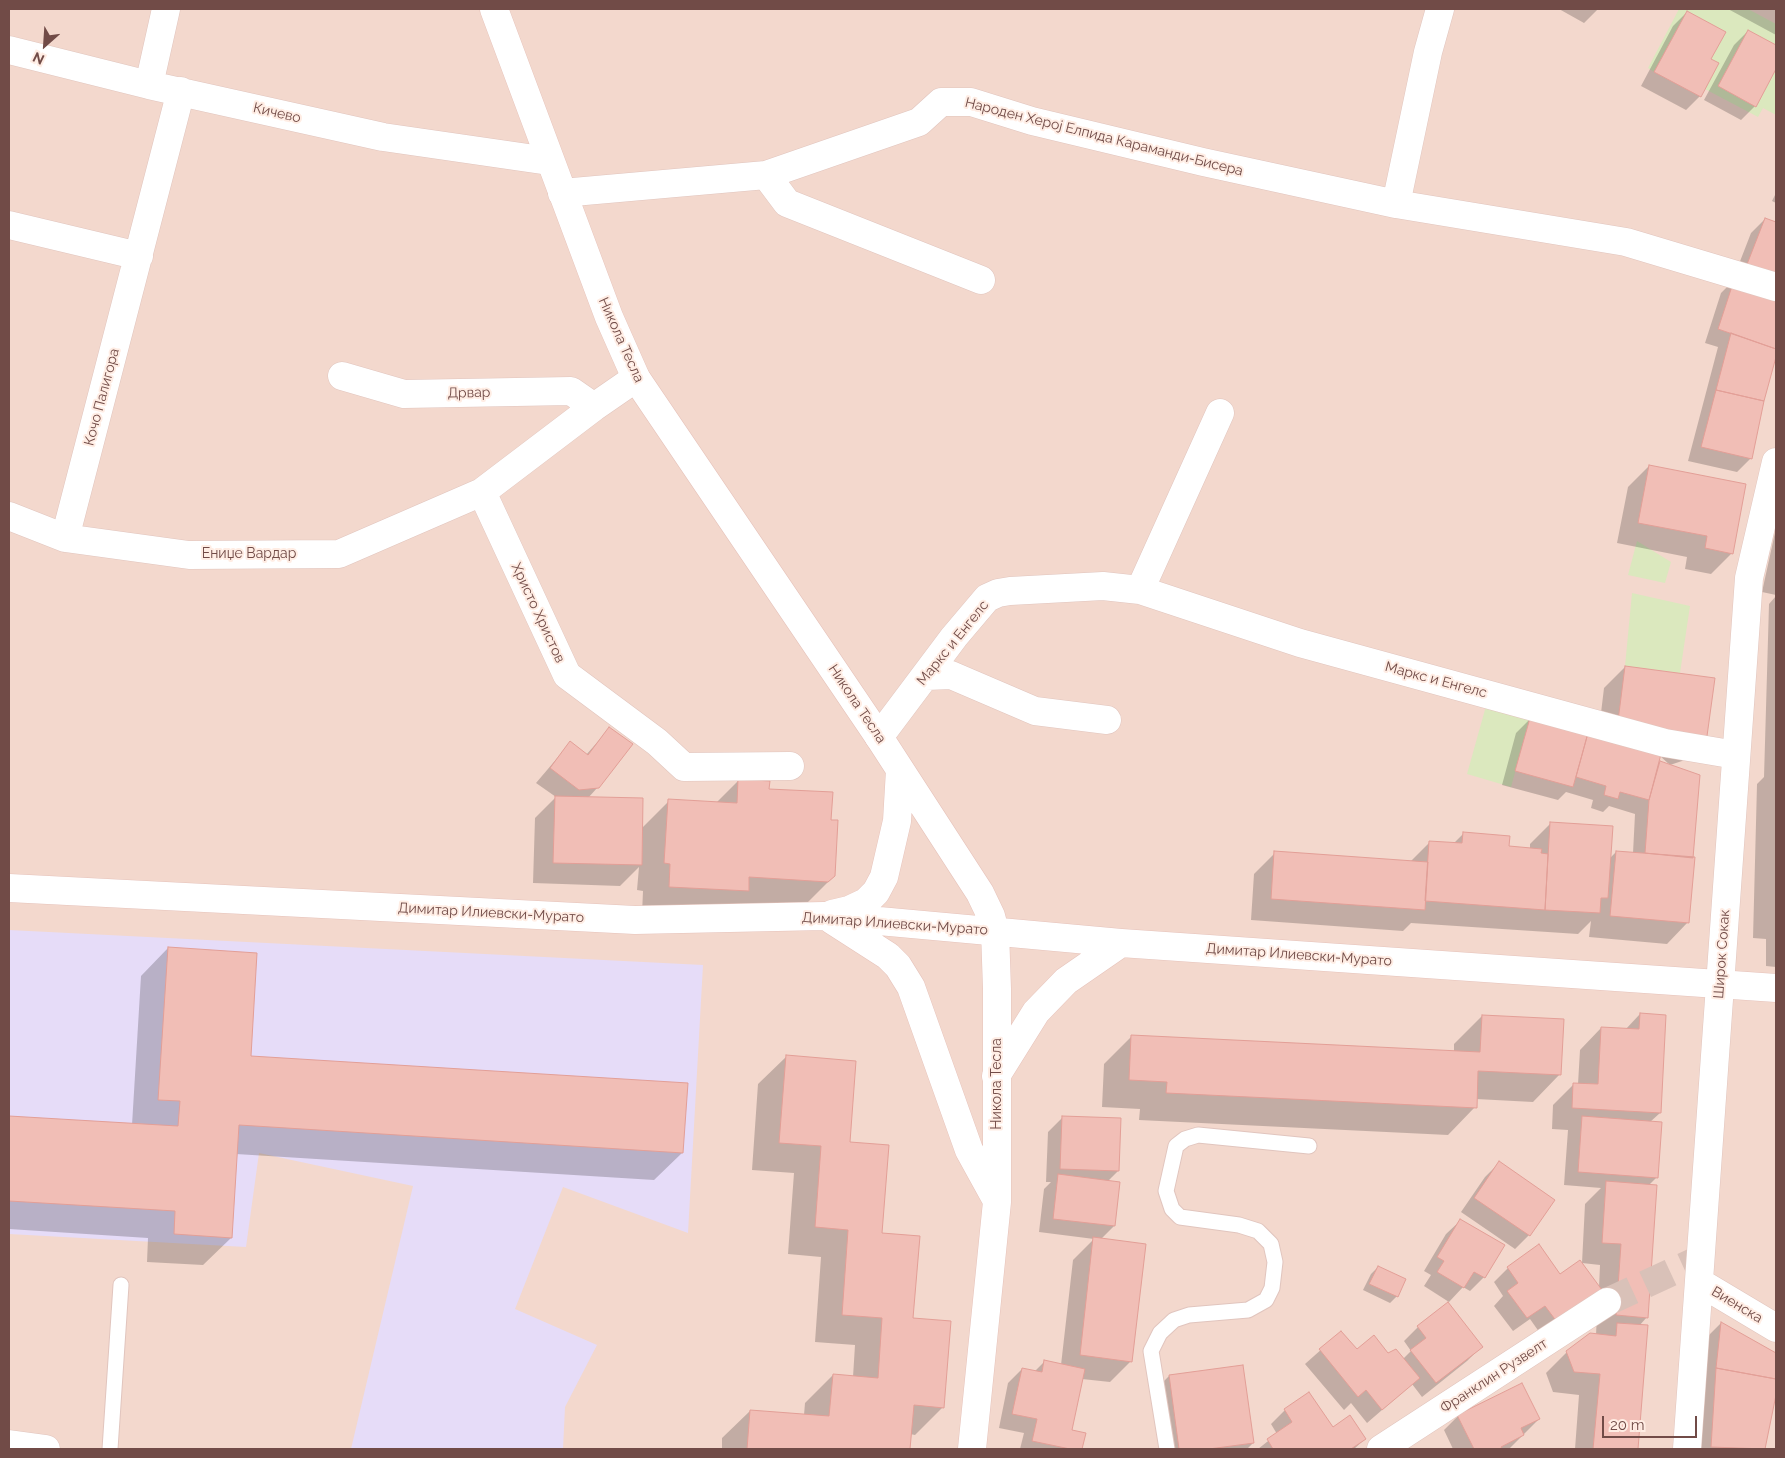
<!DOCTYPE html>
<html>
<head>
<meta charset="utf-8">
<style>
	body { margin:0 }
	#map { position:relative; width:1785px; height:1458px; overflow:hidden; background:#fce8de; font-family:Raleway,sans-serif }
	canvas { display:block }
	.frame { position:absolute; inset:0; border:10px solid #714b47; pointer-events:none }
	.north { position:absolute; left:20px; top:20px; width:50px; height:50px; -webkit-text-stroke:4px #ffede4; paint-order:stroke; rotate:206deg; font-size:14px; font-weight:700; line-height:20px; text-align:center; color:#714b47 }
	.north::after { content:''; display:block; margin:auto; width:18px; height:22px; background:#714b47; clip-path:polygon(50% 0,100% 100%,50% 72%,0 100%) }
	.scale { position:absolute; left:1602px; top:1416px; width:95px; height:22px; box-sizing:border-box; border:2px solid #714b47; border-top:0; padding-left:6px; font-size:15px; line-height:18px; white-space:nowrap; color:#714b47; -webkit-text-stroke:4px #ffede4; paint-order:stroke }
</style>
</head>
<body>
<div id="map">
<canvas width="1785" height="1458"></canvas>
<div class="frame"></div>
<div class="north">N</div>
<div class="scale">20 m</div>
</div>
<script>
const g = document.querySelector('canvas').getContext('2d');
g.lineJoin = 'round';
function paint(path, color) { g.fillStyle = color; g.fill(path, 'evenodd'); }
const poly = rows => new Path2D(rows.map(r => 'M' + r).join(''));
function stroke(path, color, width, dash) { g.strokeStyle = color; g.lineWidth = width; g.lineCap = dash ? 'butt' : 'round'; g.setLineDash(dash || []); g.stroke(path); }
function label(font, color, halo, rows, align = 'center') {
  g.font = font + ' Raleway,sans-serif'; g.lineWidth = 4; g.setLineDash([]); g.textBaseline = 'middle'; g.strokeStyle = halo; g.fillStyle = color; for (const [text, x, y, turn = 0] of rows) {
    g.save(); g.translate(x, y); g.rotate((+turn || 0) * Math.PI / 180); g.textAlign = isNaN(turn) ? turn : align; if (halo) g.strokeText(text, 0, 0); g.fillText(text, 0, 0); g.restore();
  }
}
paint(poly([
	[9,9,1776,9,1776,1449,9,1449]
]), '#f3d8cd');
paint(poly([
	[9,930,703,965,688,1233,563,1187,515,1309,597,1345,565,1407,563,1449,351,1449,413,1186,259,1153,246,1247,9,1234]
]), '#e6dcf8');
paint(poly([
	[1679,9,1748,9,1776,24,1776,45,1748,30,1718,86,1756,107,1776,69,1776,115,1763,108,1758,117,1705,89,1711,59,1726,32,1687,11,1654,72,1648,68],
	[1637,541,1671,562,1665,583,1628,575],
	[1632,593,1690,606,1680,673,1625,666],
	[1486,706,1530,718,1511,787,1467,774]
]), '#dbe8be');
paint(poly([
	[1559,9,1598,9,1584,23],
	[1728,9,1776,9,1776,35],
	[1687,12,1710,60,1700,96,1686,110,1641,86,1673,26],
	[1748,31,1776,47,1776,66,1755,106,1741,120,1704,100,1734,45],
	[1776,193,1776,203,1772,201],
	[1765,219,1776,223,1776,353,1763,401,1751,458,1737,472,1688,461,1718,347,1705,343,1721,293,1732,282,1751,233],
	[1649,466,1732,553,1711,574,1685,569,1687,557,1617,543,1628,487],
	[1776,528,1776,595,1762,592],
	[1776,596,1776,967,1766,966,1766,939,1753,938,1757,784,1764,777,1769,604],
	[1625,667,1703,740,1682,761,1670,765,1660,756,1658,762,1699,776,1688,922,1667,944,1589,937,1591,921,1578,934,1411,923,1403,931,1251,920,1254,874,1275,853,1410,862,1430,842,1453,844,1463,834,1508,847,1530,849,1530,844,1551,823,1609,859,1616,852,1633,853,1635,814,1609,806,1603,812,1591,808,1593,800,1566,792,1558,800,1502,785,1516,733,1530,719,1598,738,1604,688],
	[609,729,598,787,588,798,642,828,669,801,716,803,738,781,768,790,830,821,834,876,806,904,642,914,643,891,637,890,639,867,620,886,533,883,535,818,556,797,536,783,570,743,586,755],
	[168,948,250,1057,682,1153,654,1180,236,1154,231,1238,203,1265,147,1262,148,1238,9,1229,9,1117,132,1125,141,976],
	[1640,1014,1660,1113,1650,1122,1657,1177,1649,1185,1647,1317,1639,1326,1647,1326,1636,1449,1575,1449,1579,1395,1553,1392,1546,1373,1567,1352,1596,1335,1598,1292,1542,1336,1530,1319,1513,1331,1494,1306,1503,1296,1494,1282,1508,1268,1560,1275,1599,1288,1600,1265,1582,1263,1585,1204,1601,1188,1564,1185,1568,1130,1552,1129,1553,1105,1574,1084,1578,1084,1580,1050,1601,1028,1625,1030],
	[1482,1016,1560,1074,1533,1102,1476,1099,1475,1107,1448,1135,1139,1120,1140,1109,1102,1107,1104,1064,1132,1036,1454,1052,1454,1044],
	[786,1057,848,1143,943,1407,915,1435,910,1434,909,1449,722,1449,722,1438,750,1411,804,1415,805,1403,833,1375,853,1377,855,1345,815,1342,821,1257,788,1254,794,1173,752,1170,758,1084],
	[1062,1118,1118,1171,1108,1181,1114,1226,1100,1240,1131,1361,1110,1382,1082,1379,1071,1431,1084,1434,1081,1449,1020,1449,1024,1433,999,1428,1008,1383,1022,1369,1034,1372,1044,1362,1061,1365,1073,1260,1094,1239,1039,1232,1044,1189,1051,1182,1046,1182,1048,1132],
	[1499,1163,1553,1200,1529,1235,1515,1249,1461,1212,1485,1177],
	[1461,1220,1484,1277,1470,1291,1463,1287,1449,1302,1424,1286,1431,1275,1424,1271,1446,1234],
	[1378,1267,1397,1296,1390,1303,1363,1290,1371,1274],
	[1721,1323,1776,1355,1776,1387,1764,1449,1699,1449,1707,1337],
	[1418,1327,1481,1347,1467,1361,1422,1397,1412,1384,1367,1423,1351,1403,1344,1410,1305,1364,1341,1332,1357,1351,1388,1354,1403,1359,1411,1351,1404,1341],
	[1169,1376,1253,1443,1247,1449,1164,1449,1155,1390],
	[1522,1385,1539,1419,1509,1449,1453,1449,1444,1430,1458,1416],
	[1285,1410,1333,1429,1365,1439,1354,1449,1258,1449,1277,1434,1271,1424]
]), '#0003');
const building = poly([
	[1687,11,1726,32,1711,59,1719,63,1701,97,1654,72,1687,11],
	[1748,30,1776,45,1776,69,1756,107,1718,86,1748,30],
	[1765,218,1776,222,1776,283,1744,272,1765,218],
	[1735,277,1776,291,1776,349,1718,329,1735,277],
	[1731,333,1776,349,1776,357,1764,401,1716,390,1731,333],
	[1716,390,1764,401,1752,459,1701,447,1716,390],
	[1649,465,1746,484,1733,554,1705,548,1707,536,1638,523,1649,465],
	[1625,666,1715,678,1707,736,1681,735,1618,721,1625,666],
	[1530,718,1588,733,1573,787,1515,771,1530,718],
	[609,727,633,744,599,788,579,790,550,768,570,741,588,755,609,727],
	[1588,733,1661,754,1649,800,1620,792,1618,799,1604,795,1606,786,1576,777,1588,733],
	[1660,761,1700,775,1693,858,1645,853,1649,800,1660,761],
	[738,779,770,781,769,789,833,792,831,820,838,820,835,876,828,882,749,877,749,891,669,887,670,864,664,863,668,799,737,803,738,779],
	[555,796,643,798,642,865,553,863,555,796],
	[1550,822,1613,826,1608,898,1601,898,1600,913,1545,910,1550,822],
	[1463,832,1510,836,1509,846,1542,849,1541,853,1548,854,1545,910,1425,901,1429,841,1462,843,1463,832],
	[1274,851,1428,862,1425,910,1271,899,1274,851],
	[1616,851,1695,857,1689,923,1610,916,1616,851],
	[168,947,257,953,251,1056,688,1083,683,1153,239,1125,232,1238,174,1234,175,1211,9,1201,9,1116,178,1126,180,1101,158,1100,168,947],
	[1640,1013,1666,1015,1661,1113,1572,1108,1573,1083,1598,1084,1601,1027,1639,1029,1640,1013],
	[1482,1015,1564,1019,1561,1075,1478,1071,1477,1108,1166,1093,1167,1082,1129,1080,1131,1035,1480,1052,1482,1015],
	[786,1055,856,1061,850,1142,889,1145,882,1233,920,1236,913,1318,951,1321,944,1408,914,1405,910,1449,747,1449,750,1410,829,1416,833,1374,878,1378,882,1318,842,1315,848,1230,815,1227,821,1146,779,1143,786,1055],
	[1062,1116,1121,1118,1119,1171,1060,1169,1062,1116],
	[1582,1116,1662,1122,1658,1178,1578,1172,1582,1116],
	[1499,1161,1555,1200,1530,1236,1474,1198,1499,1161],
	[1058,1174,1120,1182,1115,1226,1053,1219,1058,1174],
	[1606,1181,1657,1185,1648,1318,1616,1315,1621,1244,1602,1243,1606,1181],
	[1460,1219,1505,1245,1485,1278,1474,1272,1464,1288,1437,1272,1444,1261,1437,1257,1460,1219],
	[1093,1237,1146,1244,1132,1362,1080,1355,1093,1237],
	[1539,1244,1560,1274,1580,1260,1602,1290,1557,1322,1545,1306,1527,1318,1507,1291,1518,1283,1507,1267,1539,1244],
	[1378,1266,1406,1279,1398,1297,1369,1284,1378,1266],
	[1448,1302,1483,1347,1436,1383,1410,1350,1426,1338,1417,1326,1448,1302],
	[1721,1322,1776,1353,1776,1379,1716,1368,1721,1322],
	[1617,1323,1648,1325,1638,1449,1593,1449,1600,1374,1574,1372,1566,1351,1590,1333,1616,1336,1617,1323],
	[1341,1331,1357,1349,1374,1335,1388,1353,1396,1349,1420,1378,1382,1410,1366,1390,1358,1397,1319,1349,1341,1331],
	[1044,1360,1085,1369,1072,1430,1086,1433,1082,1449,1070,1449,1032,1441,1037,1419,1012,1414,1022,1368,1042,1372,1044,1360],
	[1243,1365,1254,1443,1209,1449,1179,1449,1169,1375,1243,1365],
	[1716,1368,1776,1379,1776,1395,1765,1449,1711,1447,1716,1368],
	[1522,1383,1540,1419,1521,1428,1524,1435,1501,1447,1502,1449,1474,1449,1457,1415,1522,1383],
	[1309,1392,1333,1427,1350,1415,1366,1439,1351,1449,1273,1449,1267,1439,1292,1422,1284,1409,1309,1392]
]);
paint(building, '#f1beb6');
stroke(building, '#e39f97', 1);
stroke(poly([
	[1607,1302,1700,1259]
]), '#d9c1b8', 28, [28, 14]);
const lane = poly([
	[110,1449,121,1285],
	[1167,1449,1151,1351,1160,1333,1174,1320,1189,1315,1248,1310,1266,1300,1272,1288,1275,1262,1271,1244,1258,1231,1239,1225,1180,1217,1172,1209,1166,1191,1176,1146,1185,1139,1198,1135,1309,1146]
]);
const street = poly([
	[9,50,149,85,383,137,549,161],
	[149,85,166,9],
	[766,175,787,203,981,280],
	[562,193,766,175,919,122,941,102,971,102,1032,121,1203,162,1396,204,1626,242,1776,287],
	[1396,204,1428,52,1440,9],
	[9,225,139,256],
	[342,376,404,394,571,391,594,407],
	[482,492,567,675,657,742,684,767,790,766],
	[9,516,65,538,189,555,339,554,482,492,594,407,636,378],
	[65,538,181,91],
	[1140,590,1220,413],
	[926,676,951,675,1035,711,1107,720],
	[879,737,954,637,987,598,998,593,1010,591,1103,586,1140,590,1300,643,1665,743,1736,755],
	[1699,1282,1776,1328],
	[9,1444,46,1449],
	[1381,1449,1607,1302],
	[1687,1449,1749,578,1776,462]
]);
const secondary = poly([
	[494,9,609,317,636,378,879,737,980,893,991,916,995,931,997,989,997,1202,972,1449],
	[9,888,635,920,824,916,1121,943,1776,988],
	[832,914,849,910,866,902,876,892,884,877,897,821,900,770],
	[832,920,888,956,898,966,911,987,969,1150,996,1199],
	[996,1076,1036,1012,1066,981,1121,943]
]);
stroke(lane, '#e1c5be', 17);
stroke(street, '#e1c5be', 29);
stroke(secondary, '#e6c3bb', 29);
stroke(lane, '#fff', 15);
stroke(street, '#fff', 28);
stroke(secondary, '#fff', 28);
label('14px', '#714b47', '#ffede4', [
	["Кичево",277,113,13],
	["Народен Херој Елпида Караманди-Бисера",1104,137,14],
	["Никола Тесла",621,340,66],
	["Дрвар",469,393,-1],
	["Кочо Палигора",102,397,-75],
	["Ениџе Вардар",249,554],
	["Христо Христов",538,613,65],
	["Маркс и Енгелс",953,643,-51],
	["Маркс и Енгелс",1436,680,15],
	["Никола Тесла",857,704,56],
	["Димитар Илиевски-Мурато",491,913,3],
	["Димитар Илиевски-Мурато",895,924,4],
	["Широк Сокак",1722,954,-86],
	["Димитар Илиевски-Мурато",1299,955,4],
	["Никола Тесла",997,1084,-90],
	["Виенска",1737,1305,31],
	["Франклин Рузвелт",1494,1376,-33]
]);
</script>
</body>
</html>
